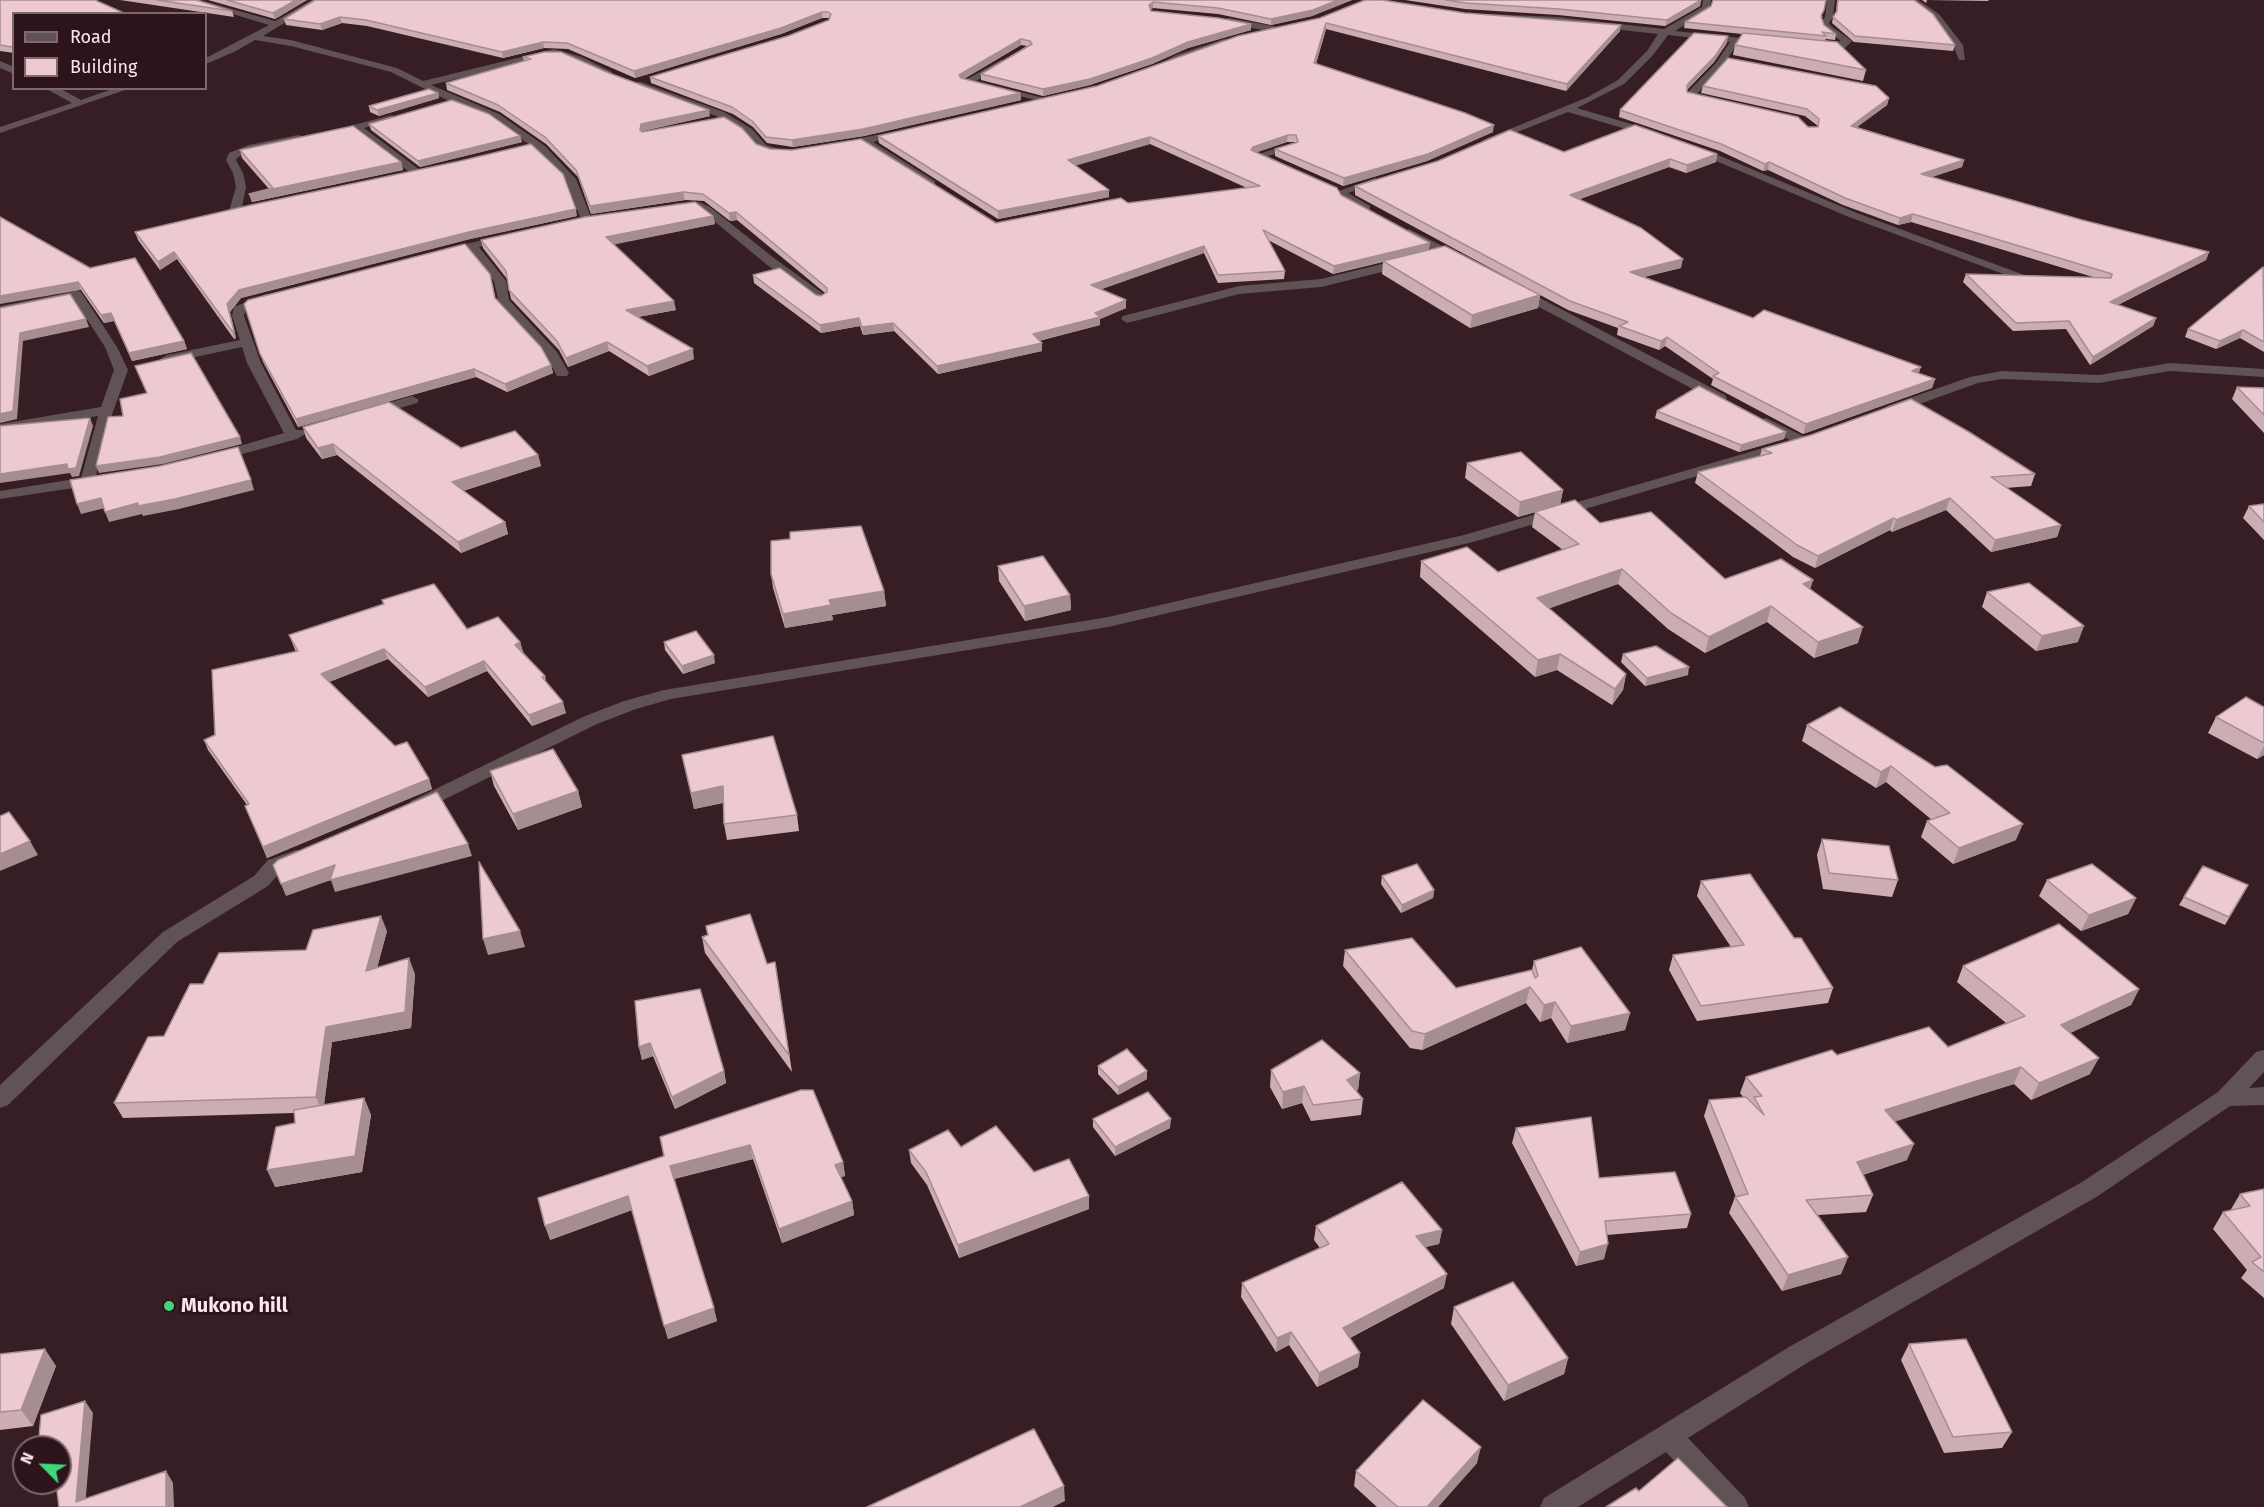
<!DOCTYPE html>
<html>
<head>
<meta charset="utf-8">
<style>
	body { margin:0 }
	#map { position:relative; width:2264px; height:1507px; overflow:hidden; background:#371d24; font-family:"Fira Sans",sans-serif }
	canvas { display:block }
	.legend { position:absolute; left:12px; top:12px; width:195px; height:78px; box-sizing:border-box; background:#2d141b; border:2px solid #7f686e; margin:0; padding:8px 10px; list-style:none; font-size:18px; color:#f9e6ea }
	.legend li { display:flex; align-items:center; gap:12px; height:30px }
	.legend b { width:30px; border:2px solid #7f686e }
	.north { position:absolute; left:12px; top:1435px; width:60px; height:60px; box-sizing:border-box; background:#2d141b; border:2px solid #7f686e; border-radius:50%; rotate:294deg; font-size:16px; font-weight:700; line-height:24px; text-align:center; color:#f9e6ea }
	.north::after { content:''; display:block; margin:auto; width:21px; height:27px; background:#3ed77d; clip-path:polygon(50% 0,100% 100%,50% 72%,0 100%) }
</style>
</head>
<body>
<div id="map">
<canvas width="2264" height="1507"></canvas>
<ul class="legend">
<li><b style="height:8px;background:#605255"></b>Road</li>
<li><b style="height:16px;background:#edc9d1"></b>Building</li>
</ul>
<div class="north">N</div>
</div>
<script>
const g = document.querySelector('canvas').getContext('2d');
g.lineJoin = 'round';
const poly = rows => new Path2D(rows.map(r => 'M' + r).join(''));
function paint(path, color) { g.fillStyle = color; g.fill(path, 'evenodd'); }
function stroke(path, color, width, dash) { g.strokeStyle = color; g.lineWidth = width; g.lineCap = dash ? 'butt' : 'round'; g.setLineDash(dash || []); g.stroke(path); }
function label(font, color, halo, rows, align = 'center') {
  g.font = font + ' "Fira Sans",sans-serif'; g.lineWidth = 6; g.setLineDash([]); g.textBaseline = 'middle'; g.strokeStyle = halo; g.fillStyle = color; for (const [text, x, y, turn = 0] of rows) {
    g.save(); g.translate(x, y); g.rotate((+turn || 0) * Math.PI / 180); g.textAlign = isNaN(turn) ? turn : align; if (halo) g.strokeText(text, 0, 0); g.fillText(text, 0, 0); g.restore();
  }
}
paint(poly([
	[186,0,200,0,275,21,312,0,322,0,263,36,291,40,397,68,423,81,554,49,582,57,612,72,612,76,606,76,576,61,554,55,431,85,499,114,545,146,576,179,592,220,590,222,582,222,566,180,537,150,491,118,451,102,391,72,291,46,255,40,234,52,206,64,206,58,269,25,186,0],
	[1703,0,1711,0,1709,10,1675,31,1761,40,1766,43,1761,46,1738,43,1722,67,1697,94,1714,98,1714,102,1685,95,1716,63,1730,42,1668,35,1653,55,1624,84,1577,108,1658,132,1658,136,1650,136,1568,112,1492,142,1483,140,1588,97,1618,80,1647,51,1658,34,1558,23,1490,19,1487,18,1487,14,1558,17,1664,29,1702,7,1703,0],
	[1827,0,1835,0,1833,17,1829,23,1831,26,1852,41,1845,48,1818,51,1813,48,1815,46,1841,41,1825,30,1821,23,1825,17,1827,0],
	[1908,0,1918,0,1939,14,1963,45,1965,60,1959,60,1953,45,1933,18,1908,0],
	[1229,18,1278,27,1282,30,1278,33,1226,23,1226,19,1229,18],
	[1224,39,1227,40,1227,44,1182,59,1158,71,1150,69,1176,55,1224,39],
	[1001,60,1004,61,1004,65,976,81,1048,99,1048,103,962,82,1001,60],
	[0,61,14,67,14,74,0,68,0,61],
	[635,82,641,82,724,112,752,129,766,145,789,152,784,155,771,154,758,149,744,133,716,116,635,86,635,82],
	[45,88,59,88,81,100,115,88,131,88,0,133,0,127,72,103,45,88],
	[392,115,397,118,396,120,364,128,420,170,420,174,412,174,354,130,331,135,326,132,392,115],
	[902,130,906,131,906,135,873,142,935,181,935,185,927,185,862,144,841,148,836,145,841,142,902,130],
	[298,135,302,136,302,140,256,150,238,157,236,160,243,173,246,187,242,207,254,205,260,208,254,211,231,213,229,211,236,187,233,173,226,160,229,153,249,145,298,135],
	[1292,143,1297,146,1296,148,1268,156,1280,162,1280,166,1272,166,1253,156,1292,143],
	[1694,145,1857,213,2027,276,2021,280,2017,279,1849,217,1690,150,1689,148,1694,145],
	[1375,178,1380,181,1379,183,1348,193,1370,206,1370,210,1362,210,1342,200,1336,192,1375,178],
	[699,202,710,207,774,258,825,295,827,298,825,301,817,301,766,264,702,211,697,208,676,209,670,206,676,203,699,202],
	[1409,229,1462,256,1464,259,1462,262,1454,262,1405,234,1403,232,1409,229],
	[505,235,509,236,509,240,479,247,506,281,509,300,557,352,569,373,567,376,557,376,545,354,499,304,494,281,469,250,444,256,438,252,440,250,505,235],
	[1406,258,1412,262,1410,265,1321,287,1239,294,1127,323,1121,319,1123,316,1239,286,1321,279,1406,258],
	[1517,286,1725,395,1727,398,1725,401,1715,401,1513,293,1513,287,1517,286],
	[77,291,81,292,117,347,128,370,105,434,96,476,103,480,101,483,87,486,0,499,0,491,81,478,98,416,0,432,0,424,101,407,114,370,105,347,74,299,0,314,0,306,77,291],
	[266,294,272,298,270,301,246,309,244,316,261,363,296,430,305,430,307,433,297,439,217,461,212,460,210,457,212,454,284,433,247,363,242,347,167,363,160,359,167,355,240,340,232,316,234,307,266,294],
	[2170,363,2264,369,2264,377,2170,371,2099,383,2002,379,1978,383,1897,412,1892,413,1885,409,1887,406,1970,377,2002,371,2099,375,2170,363],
	[412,396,419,400,417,403,373,416,366,412,368,409,412,396],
	[1766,418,1807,438,1809,441,1802,445,1797,444,1761,425,1759,422,1766,418],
	[1784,442,1789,443,1791,446,1789,449,1473,542,1108,627,671,699,636,709,597,724,425,809,418,811,411,809,409,805,411,801,585,716,624,701,664,690,1108,617,1464,535,1784,442],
	[296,850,303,851,306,856,303,861,282,870,268,886,177,942,8,1105,0,1108,0,1085,163,932,254,876,268,860,296,850],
	[2264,1050,2264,1072,2249,1088,2264,1087,2264,1105,2230,1106,2098,1196,1807,1363,1688,1438,1745,1498,1749,1507,1717,1507,1666,1452,1578,1507,1540,1507,1544,1498,1789,1347,2082,1182,2218,1092,2256,1052,2264,1050]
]), '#605255');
paint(poly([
	[0,0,14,14,14,53,0,51],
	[120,0,196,0,232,11,234,17],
	[208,0,307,0,275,19],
	[315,0,1352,0,1312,16,1271,25,1218,14,1153,8,1150,10,1151,11,1251,24,1251,30,1188,48,1152,64,1090,85,1043,96,981,80,981,74,1027,46,1021,45,964,79,1020,93,1021,100,864,136,793,147,767,143,753,127,733,114,651,83,650,77,788,36,829,20,829,18,822,18,781,34,635,78,568,49,544,48,503,58,367,26,342,23,322,30,286,25,284,19],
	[1405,0,1701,0,1700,6,1665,26,1558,15,1465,9],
	[1837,0,1914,0,1955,45,1953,51,1854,42,1832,23,1833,17,1836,13],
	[1922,0,1989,0,1988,1,1927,0,1926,3],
	[1465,13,1620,31,1566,91,1326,29,1316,64,1493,132,1427,161,1343,186,1275,156,1275,149,1296,143,1296,142,1287,142,1257,152,1341,195,1429,250,1540,295,1538,308,1470,328,1382,274,1383,262,1333,274,1268,240,1285,271,1284,279,1218,283,1204,253,1101,289,1126,308,1100,319,1100,325,1039,341,1042,351,938,374,894,331,863,335,860,326,821,333,754,283,753,275,816,295,821,296,825,293,737,220,730,221,704,201,685,200,591,214,578,177,546,144,500,112,447,90,446,83,524,61,523,57,609,73,710,116,643,131,642,132,756,144,996,223,1128,203,1247,188,1150,144,1075,165,1109,190,1109,197,998,219,879,143,878,136,1097,86,1320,18],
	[1823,16,1821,18,1824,25,1836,34,1835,40,1826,39,1825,40,1866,70,1863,81,1733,55,1735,45,1742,34,1684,28,1685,22],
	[1727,43,1714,62,1687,90,1687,92,1808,127,1817,127,1818,126,1805,116,1701,93,1703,86,1889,98,1887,105,1857,127,1964,160,1962,167,1932,177,2082,220,2209,252,2206,260,2118,305,2156,318,2153,326,2090,365,2066,329,2013,331,1963,282,1966,274,2093,277,1911,222,1898,225,1843,205,1768,170,1763,171,1720,151,1619,117,1620,110],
	[438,93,439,98,379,116,370,112,369,106],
	[369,124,520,136,522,142,420,167,371,130],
	[240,150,401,162,403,170,252,202,249,194,269,189,242,158],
	[1564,152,1717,154,1716,162,1686,173,1669,167,1580,199,1681,268,1644,277,1753,318,1935,379,1932,388,1803,434,1711,385,1713,379,1665,346,1659,350,1617,335,1618,328,1568,310,1355,195,1355,186],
	[577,216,470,239,241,298,230,312,236,338,234,339,177,259,160,270,138,240,135,232],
	[713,216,715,224,614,244,676,310,638,317,694,359,649,376,609,351,568,367,559,350,511,299,507,279,483,248,481,240],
	[0,217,184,341,187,349,132,361,114,321,104,323,81,290],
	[2264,267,2264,352,2240,338,2216,349,2185,337,2188,329],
	[496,298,551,365,553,373,507,392,476,377,298,427,263,362,244,304],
	[2237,387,2264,388,2264,433,2232,399],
	[1657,411,1786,432,1784,439,1739,452,1655,418],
	[303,427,461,448,538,455,541,466,463,491,505,522,508,534,461,553,337,455,322,459,306,438],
	[1762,449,2035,474,2031,486,2006,488,2061,525,2057,537,1991,552,1946,510,1892,532,1890,530,1815,568,1793,557,1695,483,1698,472,1760,456],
	[1467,463,1563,490,1560,505,1518,517,1465,478],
	[2264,504,2264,540,2243,518,2249,506],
	[1535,512,1600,523,1725,579,1813,580,1810,589,1858,643,1814,658,1767,622,1705,653,1668,629,1618,584,1549,608,1626,674,1623,690,1612,705,1557,670,1535,677,1420,577,1421,561,1498,572,1563,550,1532,527],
	[998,566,1070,595,1071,610,1025,621,999,581],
	[771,574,884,591,886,606,832,615,833,620,785,628,773,588],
	[1987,592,2078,642,2036,651,1982,607],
	[382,600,467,629,520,642,523,652,545,676,546,682,566,713,532,726,487,671,428,697,388,659,329,682,429,779,432,789,267,858,245,806,247,805,208,750,204,740,215,735,296,652,289,635,383,604],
	[664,642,715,663,683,674,665,650],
	[1623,654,1688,675,1645,686,1621,662],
	[1840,707,2016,840,1953,864,1921,837,1927,821,1932,820,1886,782,1876,788,1802,741,1807,725],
	[2264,707,2264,755,2257,759,2208,733,2216,717],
	[682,755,797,815,799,831,727,840,724,824,723,803,694,809],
	[490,771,578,791,582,807,518,830,494,786],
	[1822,839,1898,880,1892,897,1823,889,1817,855],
	[1382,876,1434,890,1433,898,1401,913,1381,884],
	[2047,880,2136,898,2128,914,2081,931,2039,896],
	[1701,881,1794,938,1833,988,1828,1003,1697,1021,1669,970,1673,955,1731,947,1697,896],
	[2248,885,2225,925,2179,905,2184,897],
	[706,926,767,964,778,979,792,1072,705,953,702,937,708,935],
	[387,931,377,968,415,974,411,1028,332,1042,324,1105,364,1098,371,1115,362,1172,275,1187,295,1123,294,1113,123,1118,114,1103,203,984,306,950],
	[1345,950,1456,988,1532,970,1534,961,1630,1013,1625,1030,1567,1043,1551,1018,1540,1022,1526,1003,1422,1050,1410,1048,1343,966],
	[1963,966,2139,989,2131,1005,2070,1033,2090,1074,2031,1100,2014,1084,1894,1121,1907,1160,1863,1175,1873,1195,1866,1212,1818,1215,1848,1257,1841,1274,1782,1291,1729,1213,1735,1197,1736,1197,1704,1116,1709,1100,1744,1098,1740,1093,1746,1077,1837,1055,1948,1047,2006,1023,1957,982],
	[635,1001,724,1071,726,1083,675,1109,653,1056,642,1060,639,1047],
	[1098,1066,1147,1079,1118,1095,1098,1074],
	[1271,1070,1360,1073,1358,1090,1356,1091,1363,1099,1361,1115,1311,1121,1302,1103,1282,1109,1270,1087],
	[801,1090,843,1162,845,1176,841,1177,852,1201,854,1215,782,1243,753,1159,674,1179,717,1321,668,1339,632,1210,550,1240],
	[1093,1119,1170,1128,1115,1156,1093,1127],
	[1516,1128,1599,1178,1691,1214,1687,1228,1607,1235,1604,1259,1576,1266,1512,1143],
	[961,1147,1034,1172,1089,1196,1089,1209,959,1258,927,1185,911,1163,909,1150],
	[2264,1189,2264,1298,2241,1278,2247,1270,2213,1229,2223,1212,2230,1211,2240,1194],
	[1316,1226,1442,1230,1439,1244,1425,1247,1444,1288,1350,1338,1360,1353,1358,1367,1317,1387,1289,1345,1276,1352,1241,1297,1242,1283,1320,1248,1314,1240],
	[1454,1307,1568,1358,1564,1374,1504,1401,1451,1324],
	[1909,1344,2012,1432,2002,1448,1944,1453,1901,1360],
	[0,1354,56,1366,33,1426,0,1430],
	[1477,1463,1438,1507,1377,1507,1354,1486,1356,1471]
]), '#ccadb4');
paint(poly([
	[296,0,307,0,275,19,273,13],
	[1338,0,1352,0,1312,16,1271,25,1271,19],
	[1701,0,1700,6,1665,26,1667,20],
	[1153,2,1153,8,1149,11,1149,5],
	[822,12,822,18,781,34,635,78,634,71],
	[340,17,342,23,322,30,320,24],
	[1326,23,1326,29,1314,70,1314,63],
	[1251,24,1251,30,1188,48,1152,64,1090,85,1043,96,1043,89,1188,42],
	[1621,25,1620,31,1566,91,1567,84],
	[1728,36,1727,43,1714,62,1685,91,1687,85],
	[1021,39,1021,45,960,81,959,75],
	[543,42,544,48,503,58,502,52],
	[438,93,439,98,379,116,377,110],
	[1020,93,1021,100,864,136,793,147,792,140],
	[1889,98,1887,105,1849,133,1851,126],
	[709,110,710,116,643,131,641,137,640,130,641,124],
	[1494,125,1493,132,1427,161,1343,186,1344,178],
	[1288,135,1287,142,1252,154,1251,150,1253,147],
	[520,136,522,142,420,167,418,161],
	[1150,137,1150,144,1068,168,1068,160],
	[1717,154,1716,162,1686,173,1687,165],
	[1670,159,1669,167,1569,203,1570,195],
	[1964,160,1962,167,1919,181,1921,174],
	[401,162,403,170,252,202,249,194],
	[1769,162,1768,170,1763,171,1765,164],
	[1109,190,1109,197,998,219,998,211],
	[683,192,685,200,591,214,590,206],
	[576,209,577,216,470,239,241,298,230,312,236,338,234,339,232,331,227,304,239,290,469,232],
	[736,212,737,220,730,221,729,213],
	[1913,214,1911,222,1898,225,1900,218],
	[713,216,715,224,607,246,606,237],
	[1430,243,1429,250,1333,274,1334,266],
	[1204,246,1204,253,1091,293,1091,285],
	[174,252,177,259,160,270,158,262],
	[2209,252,2206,260,2107,310,2110,302],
	[1683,259,1681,268,1629,280,1630,272],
	[78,282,81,290,0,304,0,296],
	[1540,295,1538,308,1470,328,1472,315],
	[1126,300,1126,308,1100,319,1100,325,1033,342,1033,334,1095,313],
	[674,301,676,310,627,319,626,310],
	[111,313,114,321,104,323,101,315],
	[859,318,860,326,821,333,820,325],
	[2156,318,2153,326,2090,365,2093,357],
	[86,319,89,327,23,341,17,419,0,423,0,414,20,333],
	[893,323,894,331,863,335,862,327],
	[2243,330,2240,338,2216,349,2220,341],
	[1667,337,1665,346,1659,350,1661,341],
	[184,341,187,349,132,361,129,353],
	[607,342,609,351,568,367,566,358],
	[1042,343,1042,351,938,374,937,366],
	[693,349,694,359,649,376,647,366],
	[551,365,553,373,507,392,505,384],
	[1921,367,1918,376,1912,371],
	[474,369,476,377,298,427,296,419],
	[1935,379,1932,388,1803,434,1806,424],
	[90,418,93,426,79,476,72,477,70,473,0,483,0,474,67,464],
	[1786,432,1784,439,1739,452,1741,445],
	[240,437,242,444,163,464,99,473,96,466],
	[333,444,337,455,322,459,318,448],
	[538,455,541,466,455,493,452,482],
	[251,480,254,490,179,509,143,516,142,514,109,522,105,512,138,503],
	[1563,490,1560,505,1518,517,1520,502],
	[101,498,105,508,81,514,77,504],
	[1950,498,1946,510,1892,532,1896,520],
	[1894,518,1890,530,1815,568,1818,556],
	[505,522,508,534,461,553,458,542],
	[2061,525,2057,537,1991,552,1995,540],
	[1622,569,1618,584,1534,614,1537,598],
	[1813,580,1808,596,1803,584],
	[884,591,886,606,832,615,833,620,785,628,783,614,829,600],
	[1070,595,1071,610,1025,621,1024,606],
	[1771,606,1767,622,1705,653,1709,637],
	[2084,626,2078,642,2036,651,2042,636],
	[1863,627,1858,643,1814,658,1818,642],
	[520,642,523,652,515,645],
	[384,649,388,659,324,684,321,674],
	[1560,654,1557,670,1535,677,1538,660],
	[714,655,715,663,683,674,682,666],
	[484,661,487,671,428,697,425,687],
	[1689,667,1688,675,1645,686,1647,678],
	[1626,674,1623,690,1612,705,1615,689],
	[563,702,566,713,532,726,529,715],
	[2264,746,2264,755,2257,759],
	[1891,766,1886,782,1876,788,1881,772],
	[429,779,432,789,267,858,263,847],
	[723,786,726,802,694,809,691,793],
	[578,791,582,807,518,830,513,814],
	[2023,824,2016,840,1953,864,1959,848],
	[30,841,38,855,0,871,0,854],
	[468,844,472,856,335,892,331,880,286,896,281,884,335,865],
	[1434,890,1433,898,1401,913,1402,905],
	[2136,898,2128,914,2081,931,2089,915],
	[381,916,387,931,372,986,366,971],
	[520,931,525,947,488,955,483,939],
	[409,958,415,974,411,1028,332,1042,323,1113,316,1097,326,1027],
	[1530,987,1526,1003,1422,1050,1425,1034],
	[2139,989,2131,1005,2053,1041,2061,1025],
	[1555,1002,1551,1018,1540,1022,1544,1005],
	[1630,1013,1625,1030,1567,1043,1571,1026],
	[650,1043,653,1056,642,1060,639,1047],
	[2099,1058,2090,1074,2031,1100,2039,1083],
	[2021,1067,2014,1084,1878,1127,1885,1110],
	[724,1071,726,1083,675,1109,672,1097],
	[1147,1071,1147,1079,1118,1095,1118,1087],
	[1360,1073,1358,1090,1345,1096,1347,1080],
	[1304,1086,1302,1103,1282,1109,1283,1092],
	[364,1098,371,1115,362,1172,275,1187,267,1170],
	[1171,1119,1170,1128,1115,1156,1115,1147],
	[1914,1144,1907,1160,1850,1179,1857,1162],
	[750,1145,753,1159,673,1179,670,1166],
	[843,1162,845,1176,837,1178,835,1165],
	[628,1196,632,1210,550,1240,545,1226],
	[1089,1196,1089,1209,959,1258,958,1245],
	[852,1201,854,1215,782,1243,779,1229],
	[1442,1230,1439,1244,1413,1250,1416,1236],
	[1608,1244,1604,1259,1576,1266,1580,1252],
	[1848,1257,1841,1274,1782,1291,1788,1275],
	[1447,1274,1444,1288,1341,1342,1343,1328],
	[714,1308,717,1321,668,1339,664,1326],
	[1291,1332,1289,1345,1276,1352,1277,1338],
	[45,1349,56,1366,33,1426,21,1410],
	[1360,1353,1358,1367,1317,1387,1319,1373],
	[1568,1358,1564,1374,1504,1401,1508,1385],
	[85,1401,93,1413,85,1507,76,1502],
	[1481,1447,1477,1463,1438,1507,1427,1507],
	[166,1471,173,1483,174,1507,166,1507],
	[43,1483,52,1483,45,1485],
	[1064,1486,1065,1501,1053,1507,1020,1507]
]), '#a68d92');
const building = poly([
	[0,0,95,0,126,14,14,14,14,46,12,47,0,45,0,0],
	[157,0,196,0,232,11,157,0],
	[227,0,296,0,273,13,227,0],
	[315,0,1338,0,1313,10,1271,19,1218,8,1153,2,1149,5,1151,11,1218,18,1251,24,1188,42,1152,58,1090,79,1043,89,981,74,1032,44,1030,41,1021,39,959,75,961,78,1020,93,863,129,792,140,766,137,752,121,732,107,650,77,788,36,829,20,831,14,828,12,822,12,781,28,634,71,567,43,543,42,502,52,366,20,340,17,320,24,284,19,315,0],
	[1365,0,1382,0,1465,13,1621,25,1567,84,1326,23,1314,63,1465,113,1494,125,1428,154,1344,178,1275,149,1298,142,1296,135,1288,135,1253,147,1251,150,1337,188,1341,195,1430,243,1334,266,1263,230,1285,271,1218,275,1204,246,1091,285,1126,300,1095,313,1100,317,1033,334,1042,343,937,366,893,323,862,327,859,318,820,325,753,275,780,268,816,295,821,296,827,292,827,288,736,212,729,213,703,194,683,192,590,206,576,170,545,137,498,105,446,83,531,59,523,57,544,52,561,52,609,73,709,110,641,124,640,130,642,132,724,117,742,128,756,144,770,149,792,150,861,139,996,223,1121,198,1128,203,1260,186,1150,137,1068,160,1109,190,998,211,878,136,1097,86,1238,36,1320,18,1365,0],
	[1445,0,1701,0,1667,20,1559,9,1466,3,1445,0],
	[1713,0,1826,0,1824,10,1821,16,1824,25,1836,34,1822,32,1826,36,1685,22,1711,6,1713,0],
	[1838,0,1914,0,1933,14,1955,45,1855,36,1833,17,1837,11,1838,0],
	[1694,33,1728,36,1716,55,1687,85,1687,92,1798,117,1808,127,1818,127,1819,119,1807,109,1703,86,1728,58,1876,86,1889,98,1851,126,1964,160,1921,174,2082,220,2209,252,2110,302,2156,318,2093,357,2069,321,2016,323,1966,274,2111,278,2112,274,1913,214,1900,218,1845,198,1769,162,1765,164,1721,144,1620,110,1694,33],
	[1743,33,1837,42,1866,70,1735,45,1743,33],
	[429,89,438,93,377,110,369,106,429,89],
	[452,100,489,114,520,136,418,161,369,124,452,100],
	[1635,125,1717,154,1687,165,1670,159,1570,195,1641,228,1683,259,1630,272,1753,318,1764,310,1921,367,1912,371,1935,379,1806,424,1713,376,1719,373,1667,337,1661,341,1619,326,1628,322,1570,301,1355,186,1438,161,1510,130,1564,152,1635,125],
	[353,126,401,162,249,194,273,188,240,150,353,126],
	[531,144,563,174,576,209,469,232,239,290,227,304,234,331,232,331,174,252,158,262,135,232,251,205,460,161,531,144],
	[695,202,713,216,606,237,674,301,626,310,693,349,647,366,607,342,566,358,557,341,509,290,506,271,481,240,585,217,695,202],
	[0,217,90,268,135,258,184,341,129,353,111,313,101,315,78,282,0,296,0,217],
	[465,244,490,274,495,298,541,347,551,365,505,384,474,369,296,419,260,354,244,304,248,300,465,244],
	[1445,246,1540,295,1472,315,1383,261,1445,246],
	[2263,267,2264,342,2243,330,2220,341,2188,329,2263,267],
	[70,294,86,319,20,333,13,411,0,414,0,308,70,294],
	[191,353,240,437,160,457,96,466,108,417,123,416,120,399,147,393,135,366,191,353],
	[1699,386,1786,432,1741,445,1657,411,1699,386],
	[2237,387,2264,388,2264,415,2237,387],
	[1911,399,1969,432,2035,474,1991,477,2061,525,1995,540,1950,498,1896,520,1894,518,1818,556,1797,545,1698,472,1772,453,1762,449,1811,435,1911,399],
	[389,402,461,448,515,431,538,455,452,482,505,522,458,542,333,444,318,448,303,427,389,402],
	[90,418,76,468,68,469,67,464,0,474,0,426,90,418],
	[238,447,251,480,175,499,138,506,138,503,105,512,101,498,77,504,70,480,160,466,238,447],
	[1521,452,1563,490,1520,502,1467,463,1521,452],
	[1575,500,1600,523,1651,512,1725,579,1781,559,1813,580,1803,584,1863,627,1818,642,1771,606,1709,637,1671,613,1622,569,1537,598,1626,674,1615,689,1560,654,1538,660,1421,561,1467,547,1498,572,1579,544,1535,512,1575,500],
	[2264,504,2264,522,2249,506,2264,504],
	[861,526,884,591,829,600,831,605,783,614,771,574,771,541,790,539,790,532,861,526],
	[1043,556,1070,595,1024,606,998,566,1043,556],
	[2029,583,2084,626,2042,636,1987,592,2029,583],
	[434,584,467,629,498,617,520,642,515,645,545,676,542,677,563,702,529,715,484,661,425,687,384,649,321,674,395,746,407,742,429,779,263,847,245,806,249,804,204,740,215,735,212,670,298,651,289,635,384,604,382,600,434,584],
	[696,631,714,655,682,666,664,642,696,631],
	[1656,646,1689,667,1647,678,1623,654,1656,646],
	[2246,697,2264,707,2264,743,2216,717,2246,697],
	[1840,707,1935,767,1947,765,2023,824,1959,848,1927,821,1950,813,1891,766,1881,772,1807,725,1840,707],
	[773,736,797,815,724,824,723,786,691,793,682,755,773,736],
	[553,749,578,791,513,814,490,771,553,749],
	[437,792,468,844,330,880,335,865,281,884,273,865,278,860,437,792],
	[9,812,30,841,0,854,0,816,9,812],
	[1822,839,1889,846,1898,880,1829,873,1822,839],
	[479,862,520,931,483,939,479,862],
	[1417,864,1434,890,1402,905,1382,876,1417,864],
	[2092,864,2136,898,2089,915,2047,880,2092,864],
	[2203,866,2248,885,2229,917,2184,897,2203,866],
	[1750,874,1794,938,1801,938,1833,988,1701,1006,1673,955,1744,945,1701,881,1750,874],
	[750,914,767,964,775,962,789,1055,702,937,708,935,706,926,750,914],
	[381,916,366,971,409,958,405,1012,326,1027,316,1097,114,1103,148,1037,164,1036,190,984,203,984,219,953,306,950,313,930,381,916],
	[2059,924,2139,989,2061,1025,2099,1058,2039,1083,2021,1067,1885,1110,1914,1144,1857,1162,1873,1195,1806,1200,1848,1257,1788,1275,1735,1197,1748,1194,1709,1100,1746,1097,1764,1115,1754,1097,1762,1096,1746,1077,1832,1050,1837,1055,1929,1027,1948,1047,2025,1016,1963,966,2059,924],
	[1412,938,1456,988,1532,970,1535,978,1538,976,1534,961,1581,947,1630,1013,1571,1026,1555,1002,1544,1005,1530,987,1425,1034,1412,1031,1345,950,1412,938],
	[700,989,724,1071,672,1097,650,1043,639,1047,635,1001,700,989],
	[1322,1040,1360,1073,1347,1080,1363,1099,1313,1105,1304,1086,1283,1092,1271,1070,1322,1040],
	[1127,1049,1147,1071,1118,1087,1098,1066,1127,1049],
	[801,1090,813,1090,843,1162,835,1165,852,1201,779,1229,750,1145,670,1166,714,1308,664,1326,628,1196,545,1226,538,1198,664,1156,660,1137,801,1090],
	[1148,1092,1171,1119,1115,1147,1093,1119,1148,1092],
	[364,1098,355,1156,267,1170,276,1127,295,1123,294,1110,364,1098],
	[1591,1117,1599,1178,1675,1172,1691,1214,1605,1221,1608,1244,1580,1252,1516,1128,1591,1117],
	[996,1126,1034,1172,1069,1159,1089,1196,958,1245,926,1172,909,1150,948,1130,961,1147,996,1126],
	[1402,1182,1442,1230,1416,1236,1447,1274,1343,1328,1360,1353,1319,1373,1291,1332,1277,1338,1242,1283,1329,1244,1316,1226,1402,1182],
	[2264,1189,2264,1272,2252,1262,2261,1257,2223,1212,2250,1206,2240,1194,2264,1189],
	[1513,1282,1568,1358,1508,1385,1454,1307,1513,1282],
	[1966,1339,2012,1432,1953,1437,1909,1344,1966,1339],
	[45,1349,21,1410,0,1412,0,1354,45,1349],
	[1423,1400,1481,1447,1427,1507,1398,1507,1356,1471,1423,1400],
	[85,1401,76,1502,166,1471,166,1507,59,1507,56,1483,60,1483,60,1447,38,1447,41,1415,85,1401],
	[1034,1429,1064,1486,1020,1507,867,1507,1034,1429],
	[1678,1458,1727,1507,1606,1507,1636,1488,1639,1491,1678,1458]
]);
paint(building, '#edc9d1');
stroke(building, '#a68d92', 1.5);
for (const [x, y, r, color] of [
	[169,1306,6,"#3ed77d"]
]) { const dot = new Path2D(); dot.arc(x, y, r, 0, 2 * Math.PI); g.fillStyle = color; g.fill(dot); stroke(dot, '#2d141b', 2); }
label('bold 20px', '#f9e6ea', '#2d141b', [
	["Mukono hill",181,1306]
], 'left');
</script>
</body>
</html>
